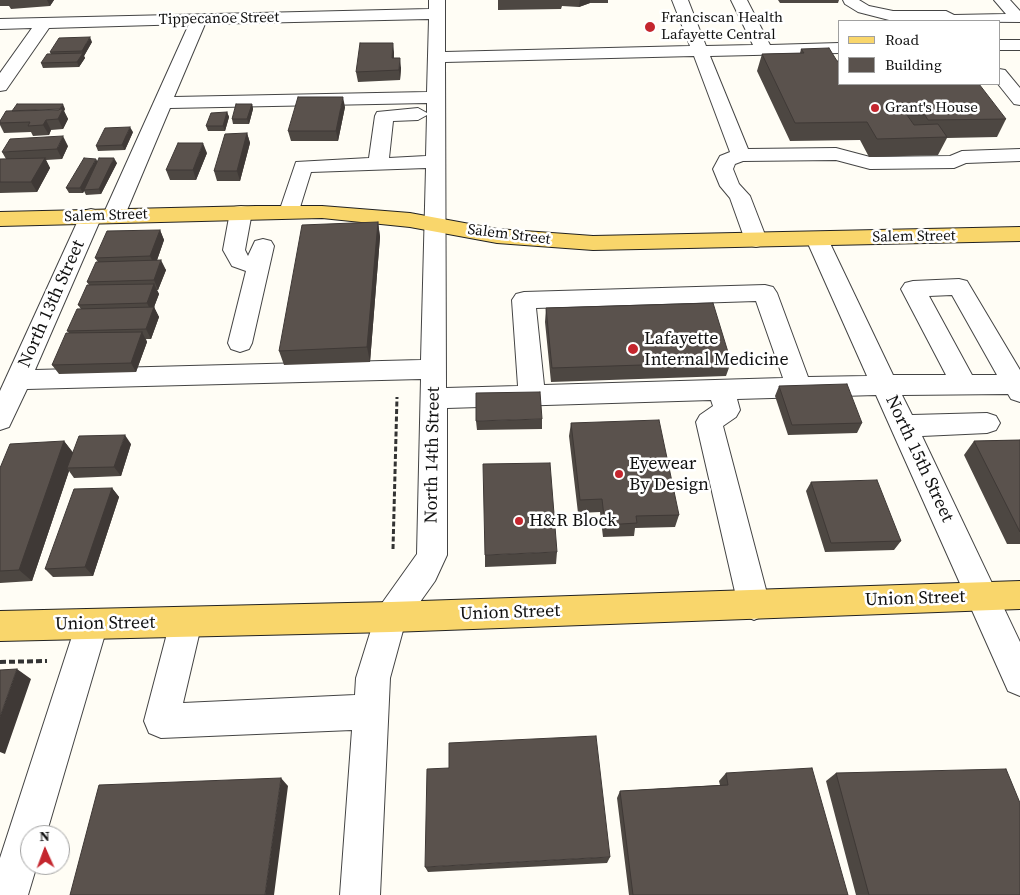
<!DOCTYPE html>
<html>
<head>
<meta charset="utf-8">
<style>
	body { margin:0 }
	#map { position:relative; width:1020px; height:895px; overflow:hidden; background:#fffdf5; font-family:"Source Serif 4",serif }
	canvas { display:block }
	.legend { position:absolute; left:838px; top:20px; width:162px; height:65px; box-sizing:border-box; background:#fff; border:1px solid #a0a0a0; margin:0; padding:6px 9px; list-style:none; font-size:15px; color:#111 }
	.legend li { display:flex; align-items:center; gap:10px; height:25px }
	.legend b { width:25px; border:1px solid #a0a0a0 }
	.north { position:absolute; left:20px; top:825px; width:50px; height:50px; box-sizing:border-box; background:#fff; border:1px solid #a0a0a0; border-radius:50%; rotate:358deg; font-size:14px; font-weight:700; line-height:20px; text-align:center; color:#111 }
	.north::after { content:''; display:block; margin:auto; width:18px; height:22px; background:#c4262e; clip-path:polygon(50% 0,100% 100%,50% 72%,0 100%) }
</style>
</head>
<body>
<div id="map">
<canvas width="1020" height="895"></canvas>
<ul class="legend">
<li><b style="height:6px;background:#f9d66b"></b>Road</li>
<li><b style="height:14px;background:#5a524d"></b>Building</li>
</ul>
<div class="north">N</div>
</div>
<script>
const g = document.querySelector('canvas').getContext('2d');
g.lineJoin = 'round';
const poly = rows => new Path2D(rows.map(r => 'M' + r).join(''));
function stroke(path, color, width, dash) { g.strokeStyle = color; g.lineWidth = width; g.lineCap = dash ? 'butt' : 'round'; g.setLineDash(dash || []); g.stroke(path); }
function paint(path, color) { g.fillStyle = color; g.fill(path, 'evenodd'); }
function label(font, color, halo, rows, align = 'center') {
  g.font = font + ' "Source Serif 4",serif'; g.lineWidth = 5; g.setLineDash([]); g.textBaseline = 'middle'; g.strokeStyle = halo; g.fillStyle = color; for (const [text, x, y, turn = 0] of rows) {
    g.save(); g.translate(x, y); g.rotate((+turn || 0) * Math.PI / 180); g.textAlign = isNaN(turn) ? turn : align; if (halo) g.strokeText(text, 0, 0); g.fillText(text, 0, 0); g.restore();
  }
}
const minor = poly([
	[429,0,445,0,445,52,690,46,672,0,688,0,706,46,753,45,731,0,747,0,770,45,839,43,839,53,710,56,748,149,836,148,870,157,950,156,962,151,1020,149,1020,161,966,163,954,168,870,169,836,160,743,161,735,164,733,169,739,184,750,196,767,240,764,245,756,247,748,245,745,240,730,198,720,186,713,169,720,156,730,152,694,56,445,62,446,388,518,386,512,300,516,294,524,292,765,285,773,287,777,293,808,377,867,376,806,239,809,234,817,232,825,234,828,239,893,375,946,375,901,289,905,283,913,281,959,279,967,281,1020,370,1020,402,1011,399,1008,394,902,395,912,415,987,413,996,416,1000,423,996,430,987,433,922,436,1020,642,1020,696,1008,691,876,395,737,399,740,410,736,417,723,426,770,605,765,615,754,620,743,615,738,605,696,422,700,415,713,406,711,400,447,408,447,555,435,581,405,623,390,678,380,895,340,895,352,730,161,738,149,733,144,721,170,622,175,611,186,607,197,611,202,622,183,703,355,695,356,678,375,617,380,606,417,554,421,379,27,389,9,427,0,430,0,391,80,216,83,211,91,209,99,211,102,216,35,370,421,360,426,168,311,172,297,217,290,218,283,217,279,212,296,162,369,158,375,116,377,112,418,108,427,113,427,103,170,108,125,215,121,220,114,222,107,220,103,215,189,24,49,28,6,90,0,91,0,73,32,28,0,29,0,19,429,9,429,0],
	[429,19,427,92,174,97,205,24,429,19],
	[427,115,426,156,389,158,393,121,418,120,427,115],
	[952,295,997,375,972,375,929,296,952,295],
	[756,301,783,378,544,385,536,308,756,301],
	[843,0,859,0,869,6,893,11,946,11,954,15,1006,14,994,0,1010,0,1020,11,1020,22,893,21,858,12,845,4,843,0],
	[999,40,1020,40,1020,50,999,50,999,40],
	[999,69,1005,70,1020,88,1020,105,1014,104,998,84,999,69],
	[241,206,248,207,252,212,245,250,248,256,255,241,263,239,271,241,274,246,252,343,249,349,240,352,231,349,228,343,246,271,232,266,223,250,230,212,234,207,241,206],
	[92,609,103,613,108,624,46,835,30,835,30,865,37,865,28,895,0,895,0,858,76,624,81,613,92,609]
]);
const major = poly([
	[256,206,322,206,410,213,497,229,593,236,1020,227,1020,241,593,250,497,243,410,227,322,218,0,226,0,212,256,206],
	[1020,581,1020,609,391,632,0,641,0,611,391,602,1020,581]
]);
stroke(minor, '#444', 2);
stroke(major, '#222', 2);
stroke(poly([
	[393,549,397,397]
]), '#333', 3, [5, 2.5]);
stroke(poly([
	[0,662,47,661]
]), '#333', 4, [6, 3]);
paint(minor, '#fff');
paint(major, '#f9d66b');
paint(poly([
	[0,0,54,0,50,6,11,9,9,6,0,6],
	[498,0,608,0,608,3,590,3,579,7,562,6,561,9,498,10],
	[778,0,839,0,838,3,780,3],
	[92,42,84,56,85,58,79,67,43,68,41,63,51,54,50,52],
	[801,49,837,61,1006,119,997,137,947,138,938,155,869,157,860,140,790,141,757,71,762,54,800,53],
	[394,52,394,58,401,68,400,80,358,82,356,72],
	[252,104,253,109,249,124,233,124,232,119],
	[345,107,338,141,291,141,288,131],
	[65,109,64,111,68,119,63,129,51,130,49,135,33,136,31,132,4,133,0,125,0,121],
	[227,112,229,117,225,131,208,131,206,126],
	[133,132,125,150,98,151,96,146],
	[247,133,250,143,240,181,217,181,214,171],
	[68,146,62,159,46,160,50,168,37,192,0,193,0,159,6,159,2,152],
	[207,153,196,180,170,180,166,170],
	[97,162,117,163,101,194,86,195,84,191,83,193,69,193,66,188],
	[378,222,380,237,370,362,284,365,279,351],
	[160,230,164,240,157,260,166,270,158,290,157,290,159,294,154,307,159,317,151,339,146,339,147,342,136,372,59,374,52,365,69,333,67,331,81,309,78,305,89,285,87,282,98,262,95,258],
	[546,308,731,362,726,376,551,382,545,322],
	[779,386,862,423,857,433,788,435,775,396],
	[542,419,542,429,477,430,476,421],
	[571,423,679,515,675,527,635,528,634,536,603,537,600,512,578,513,569,436],
	[1020,440,1020,544,1007,544,964,455,974,441],
	[64,441,73,453,131,444,121,476,74,478,69,471,32,581,0,583,0,468],
	[811,482,901,541,894,550,825,552,806,491],
	[112,488,119,497,93,576,53,577,45,569],
	[557,552,556,564,485,567,485,555],
	[726,773,848,895,629,895,617,798,620,791,720,785,719,781],
	[836,773,1020,895,856,895,826,781],
	[610,857,607,863,428,872,425,867]
]), '#4d4742');
paint(poly([
	[47,0,54,0,50,6],
	[580,0,590,0,590,3,579,7],
	[90,37,92,42,84,56,85,58,79,67,77,62,83,53,82,51],
	[393,43,394,52,393,68,392,58],
	[400,58,401,68,400,80,399,70],
	[343,97,345,107,338,141,336,131],
	[63,104,65,109,64,111,68,119,63,129,58,119,57,113],
	[252,104,253,109,249,124,247,119],
	[227,112,229,117,225,131,223,126],
	[46,120,51,130,49,135,43,125],
	[130,127,133,132,125,150,122,145],
	[247,133,250,143,240,181,237,171],
	[63,136,68,146,62,159,57,149],
	[203,143,207,153,196,180,193,170],
	[45,158,50,168,37,192,31,182],
	[114,158,117,163,101,194,99,189],
	[96,159,99,164,83,193,80,188],
	[378,222,380,237,370,362,367,347],
	[160,230,164,240,155,266,150,256],
	[161,260,166,270,158,290,154,280],
	[154,284,159,294,154,307,159,317,151,339,146,329,152,313,147,303],
	[142,332,147,342,136,372,131,363],
	[125,435,131,444,121,476,114,467],
	[64,441,75,455,67,468,69,471,32,581,19,570],
	[112,488,119,497,93,576,85,567],
	[17,669,31,679,5,754,0,752,0,717],
	[281,778,288,786,274,895,265,895]
]), '#3f3936');
const building = poly([
	[90,37,82,51,50,52,59,38,90,37],
	[360,43,393,43,392,58,400,58,399,70,356,72,360,43],
	[829,48,837,61,839,61,839,84,979,84,1006,119,928,120,925,115,907,115,914,125,938,124,947,137,877,139,867,122,795,123,762,54,804,53,801,49,829,48],
	[83,53,77,62,41,63,47,54,83,53],
	[298,97,343,97,336,131,288,131,298,97],
	[17,104,63,104,59,110,12,111,17,104],
	[236,104,252,104,247,119,232,119,236,104],
	[63,109,58,119,46,120,43,125,28,126,30,122,0,123,0,121,6,111,63,109],
	[227,112,223,126,206,126,211,113,227,112],
	[130,127,122,145,96,146,105,128,130,127],
	[247,133,237,171,214,171,225,134,247,133],
	[63,136,57,149,2,152,10,139,63,136],
	[178,143,203,143,193,170,166,170,178,143],
	[45,158,31,182,0,182,0,159,45,158],
	[84,158,96,159,80,188,66,188,84,158],
	[99,158,114,158,99,189,84,190,99,158],
	[378,222,367,347,279,351,302,225,378,222],
	[160,230,150,256,95,258,107,231,160,230],
	[161,260,154,280,87,282,96,262,161,260],
	[154,284,147,303,78,305,87,285,154,284],
	[713,303,731,362,552,368,546,308,713,303],
	[154,307,146,329,67,331,77,309,154,307],
	[142,332,131,363,52,365,66,333,142,332],
	[847,384,862,423,792,425,779,386,847,384],
	[540,392,542,419,476,421,476,393,540,392],
	[659,420,679,515,636,516,637,523,605,525,602,499,580,500,571,423,659,420],
	[125,435,114,467,67,468,79,436,125,435],
	[1020,440,1020,532,974,441,1020,440],
	[64,441,19,570,0,571,0,468,10,444,64,441],
	[550,463,557,552,485,555,483,464,550,463],
	[877,480,901,541,831,543,811,482,877,480],
	[112,488,85,567,45,569,74,489,112,488],
	[17,669,0,717,0,670,17,669],
	[596,736,610,857,425,867,427,769,449,768,449,743,596,736],
	[812,768,848,895,633,895,620,791,728,785,726,773,812,768],
	[1006,769,1020,803,1020,895,869,895,836,773,1006,769],
	[281,778,265,895,70,895,99,785,281,778]
]);
paint(building, '#5a524d');
stroke(building, '#3f3936', 1);
for (const [x, y, r, color] of [
	[650,27,6,"#c4262e"],
	[875,108,5,"#c4262e"],
	[633,349,6,"#c4262e"],
	[619,474,5,"#c4262e"],
	[519,521,5,"#c4262e"]
]) { const dot = new Path2D(); dot.arc(x, y, r, 0, 2 * Math.PI); g.fillStyle = color; g.fill(dot); stroke(dot, '#fff', 2); }
label('15px', '#111', '#fff', [
	["Franciscan Health",661,18],
	["Lafayette Central",661,35],
	["Grant's House",885,108]
], 'left');
label('15px', '#111', '#fff', [
	["Tippecanoe Street",219,19,-1],
	["Salem Street",106,216,-2],
	["Salem Street",509,235,7],
	["Salem Street",914,237,-1]
]);
label('18px', '#111', '#fff', [
	["North 13th Street",52,304,-66],
	["North 14th Street",433,455,-89],
	["North 15th Street",919,459,65],
	["Union Street",915,599,-2],
	["Union Street",510,613,-2],
	["Union Street",105,624,-1]
]);
label('18px', '#111', '#fff', [
	["Lafayette",644,339],
	["Internal Medicine",644,360],
	["Eyewear",629,464],
	["By Design",629,485],
	["H&R Block",529,521]
], 'left');
</script>
</body>
</html>
